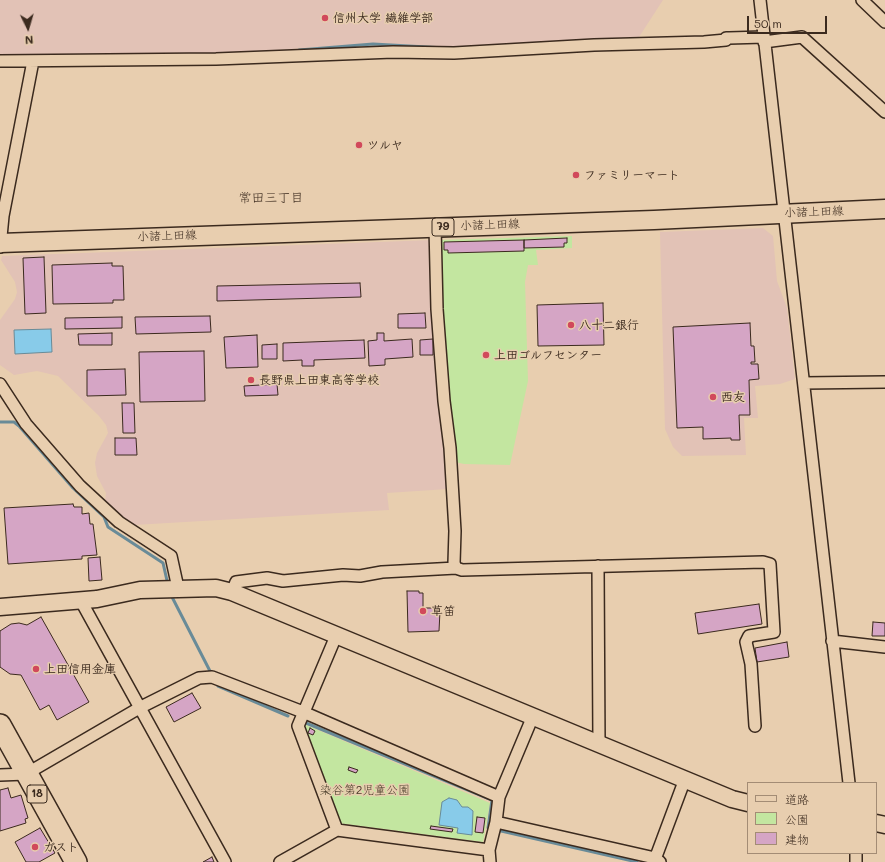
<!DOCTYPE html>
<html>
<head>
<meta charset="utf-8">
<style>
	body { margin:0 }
	#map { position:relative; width:885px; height:862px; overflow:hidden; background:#e8ceaf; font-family:Mali,"Klee One",sans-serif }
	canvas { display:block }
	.legend { position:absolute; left:747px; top:782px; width:130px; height:72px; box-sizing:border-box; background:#e8ceaf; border:1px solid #a38c75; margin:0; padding:5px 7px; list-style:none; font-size:12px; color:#3b2a1e }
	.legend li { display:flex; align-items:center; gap:8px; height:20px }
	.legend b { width:20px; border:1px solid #a38c75 }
	.north { position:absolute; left:8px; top:8px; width:40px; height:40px; -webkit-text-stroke:3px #e8ceaf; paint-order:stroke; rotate:175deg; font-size:11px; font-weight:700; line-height:16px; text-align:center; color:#3b2a1e }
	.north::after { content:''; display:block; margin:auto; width:14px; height:18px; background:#3b2a1e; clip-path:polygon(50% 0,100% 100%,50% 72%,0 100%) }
	.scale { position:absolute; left:747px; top:16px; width:80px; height:18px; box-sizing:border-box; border:2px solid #3b2a1e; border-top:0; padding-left:5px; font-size:12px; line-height:14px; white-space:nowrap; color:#3b2a1e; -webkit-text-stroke:3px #e8ceaf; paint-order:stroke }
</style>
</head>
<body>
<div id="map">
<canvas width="885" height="862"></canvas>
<ul class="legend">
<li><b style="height:5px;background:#e8ceaf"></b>道路</li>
<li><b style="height:11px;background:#c3e6a0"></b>公園</li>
<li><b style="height:11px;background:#d5a5c5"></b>建物</li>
</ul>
<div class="north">N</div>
<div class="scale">50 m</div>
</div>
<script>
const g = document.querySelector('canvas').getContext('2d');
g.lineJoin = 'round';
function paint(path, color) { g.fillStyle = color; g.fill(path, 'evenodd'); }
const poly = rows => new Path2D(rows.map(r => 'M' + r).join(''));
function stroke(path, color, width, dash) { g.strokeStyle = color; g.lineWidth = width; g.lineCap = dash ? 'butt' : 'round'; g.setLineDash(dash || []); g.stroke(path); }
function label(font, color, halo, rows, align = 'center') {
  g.font = font + ' Mali,"Klee One",sans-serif'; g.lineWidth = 3; g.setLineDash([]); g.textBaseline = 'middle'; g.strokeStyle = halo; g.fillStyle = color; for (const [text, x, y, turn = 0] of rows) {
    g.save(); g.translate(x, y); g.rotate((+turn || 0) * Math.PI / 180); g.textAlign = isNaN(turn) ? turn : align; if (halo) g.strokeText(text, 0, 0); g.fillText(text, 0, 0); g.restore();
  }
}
paint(poly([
	[0,0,663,0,639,37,456,47,373,43,225,54,0,55],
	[763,228,773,236,777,281,787,308,795,379,780,384,755,386,758,418,744,418,746,455,682,456,673,447,665,429,660,232],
	[432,240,448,489,387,493,389,510,134,525,118,515,105,502,106,493,97,476,95,463,97,453,108,433,106,425,99,416,58,376,37,371,14,375,0,365,0,320,15,299,17,292,15,282,1,260,2,256]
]), '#e2c2b6');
paint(poly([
	[572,236,572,248,536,250,538,265,528,265,525,282,528,381,510,465,464,464,455,462,445,371,439,240],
	[306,725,490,803,483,842,338,823,302,728]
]), '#c3e6a0');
const water = poly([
	[51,329,52,352,15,354,14,330,51,329],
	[449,798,457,800,462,807,468,807,473,811,472,835,457,833,458,828,439,825,442,802,449,798]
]);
paint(water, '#88cbe9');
stroke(water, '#698b98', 1);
stroke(poly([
	[299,50,373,44,445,48],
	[0,422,14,422,19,426,73,488,104,517,108,527,163,563,168,585],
	[171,595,212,675],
	[216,682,218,686,288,716],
	[306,723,492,800,488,828,637,862]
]), '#698b98', 3);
const building = poly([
	[567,238,567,243,564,243,564,247,524,248,524,240,567,238],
	[524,240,524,251,448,253,448,250,444,250,444,242,524,240],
	[44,257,46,313,25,314,23,258,44,257],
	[112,263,112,266,123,266,124,300,113,300,113,303,53,304,52,265,112,263],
	[360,283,361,297,217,301,217,286,360,283],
	[603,303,604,345,538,346,537,305,603,303],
	[425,313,426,328,398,328,398,314,425,313],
	[210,316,211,332,136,334,135,317,210,316],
	[122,317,122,328,65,329,65,318,122,317],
	[750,323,751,346,754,346,755,362,751,362,751,364,758,364,759,379,749,380,750,415,739,415,740,440,731,440,731,438,703,439,703,427,677,428,673,327,750,323],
	[112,333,112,345,79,345,78,334,112,333],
	[377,333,384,333,384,341,412,339,413,357,385,359,385,365,369,366,368,341,377,340,377,333],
	[257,335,258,367,226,368,224,337,257,335],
	[433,339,433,355,420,355,420,340,433,339],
	[364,340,365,358,314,360,314,366,302,366,302,360,283,361,283,343,364,340],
	[277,344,277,359,262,359,262,345,277,344],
	[204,351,205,401,140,402,139,352,204,351],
	[125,369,126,395,87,396,87,370,125,369],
	[277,384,278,395,245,396,244,386,277,384],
	[122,403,134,403,135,433,123,433,122,403],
	[115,438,136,438,137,455,115,455,115,438],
	[73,504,74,507,82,507,82,514,89,513,90,524,93,524,97,555,82,556,82,559,8,564,4,508,73,504],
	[100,557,102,580,89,581,88,558,100,557],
	[407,591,419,591,419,593,423,593,423,608,435,608,435,610,440,611,439,631,408,632,407,591],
	[759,604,762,624,698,634,695,613,759,604],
	[41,617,89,702,57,720,49,705,40,710,21,675,10,674,0,667,0,631,11,624,19,623,27,625,41,617],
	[873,622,885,623,885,636,872,636,873,622],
	[787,642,789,657,757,662,755,648,787,642],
	[192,693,201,708,174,722,166,707,192,693],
	[310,728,315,731,313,735,308,733,310,728],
	[349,767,358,770,356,773,348,770,349,767],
	[8,788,11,798,21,795,28,818,25,819,26,823,0,831,0,790,8,788],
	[477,817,485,818,483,833,475,832,477,817],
	[431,826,453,829,452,832,430,829,431,826],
	[40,828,55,853,39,862,26,862,15,842,40,828],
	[212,857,214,862,203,862,212,857]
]);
paint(building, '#d5a5c5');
stroke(building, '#3b2a1e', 1);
const street = poly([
	[760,0,849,783],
	[862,0,885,22],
	[764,42,802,37,885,112],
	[0,61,216,59,393,52,454,53,594,45,704,42,726,40,726,38,729,38,764,37],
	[435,227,437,309,444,401,450,448,455,531,454,563,456,568],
	[0,247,3,216,33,61],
	[804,383,885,382],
	[0,384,26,424,80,486,119,522,171,556,178,588],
	[598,566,599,745],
	[232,592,236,582,267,578,283,581,343,575,360,576,382,572,456,568,462,570,763,562,770,564,774,632,749,636,746,642,751,664,755,726],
	[81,601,225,862],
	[336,636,298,726,337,830],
	[832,641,885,647],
	[0,775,26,774,141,707,199,678,212,677,303,712,499,797],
	[496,822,655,858,660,862],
	[280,862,337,830,489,850],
	[490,862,489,850,496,822,499,797,533,716],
	[654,862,685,779],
	[856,862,856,853]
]);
const secondary = poly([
	[0,607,97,599,140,590,216,588,232,592,732,799,748,803],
	[876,823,885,825]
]);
const primary = poly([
	[0,243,654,220,885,209]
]);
const highway = poly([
	[0,725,76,862]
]);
stroke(street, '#3b2a1e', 14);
stroke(secondary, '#3b2a1e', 19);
stroke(primary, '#3b2a1e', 21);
stroke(highway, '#3b2a1e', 24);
stroke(street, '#e8ceaf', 11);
stroke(secondary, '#e8ceaf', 16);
stroke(primary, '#e8ceaf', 18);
stroke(highway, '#e8ceaf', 21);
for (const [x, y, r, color] of [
	[325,18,4,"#d1495b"],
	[359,145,4,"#d1495b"],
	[576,175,4,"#d1495b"],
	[571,325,4,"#d1495b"],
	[486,355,4,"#d1495b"],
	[251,380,4,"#d1495b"],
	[713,397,4,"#d1495b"],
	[423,611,4,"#d1495b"],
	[36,669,4,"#d1495b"],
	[35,847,4,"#d1495b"]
]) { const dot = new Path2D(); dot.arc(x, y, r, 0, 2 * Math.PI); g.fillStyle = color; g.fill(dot); stroke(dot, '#e8ceaf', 1.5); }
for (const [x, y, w] of [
	[443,227,22],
	[37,794,20]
]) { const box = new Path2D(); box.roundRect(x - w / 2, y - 9, w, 18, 3); g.fillStyle = '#e8ceaf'; g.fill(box); stroke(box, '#3b2a1e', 1); }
label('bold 11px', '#3b2a1e', null, [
	["79",443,227],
	["18",37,794]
]);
label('bold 12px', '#3b2a1e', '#e8ceaf', [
	["信州大学 繊維学部",333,18],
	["ツルヤ",367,145],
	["ファミリーマート",584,175],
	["八十二銀行",579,325],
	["上田ゴルフセンター",494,355],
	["長野県上田東高等学校",259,380],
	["西友",721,397],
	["草笛",431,611],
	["上田信用金庫",44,669],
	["ガスト",43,847]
], 'left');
label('12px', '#3b2a1e', '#e8ceaf', [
	["小諸上田線",814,212,-2],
	["小諸上田線",490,225,-2],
	["小諸上田線",167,236,-2]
]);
label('12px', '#493d2b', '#e8ceaf', [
	["染谷第2児童公園",365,790]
]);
label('13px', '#3b2a1e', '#e8ceaf', [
	["常田三丁目",271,198]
]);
</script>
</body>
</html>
